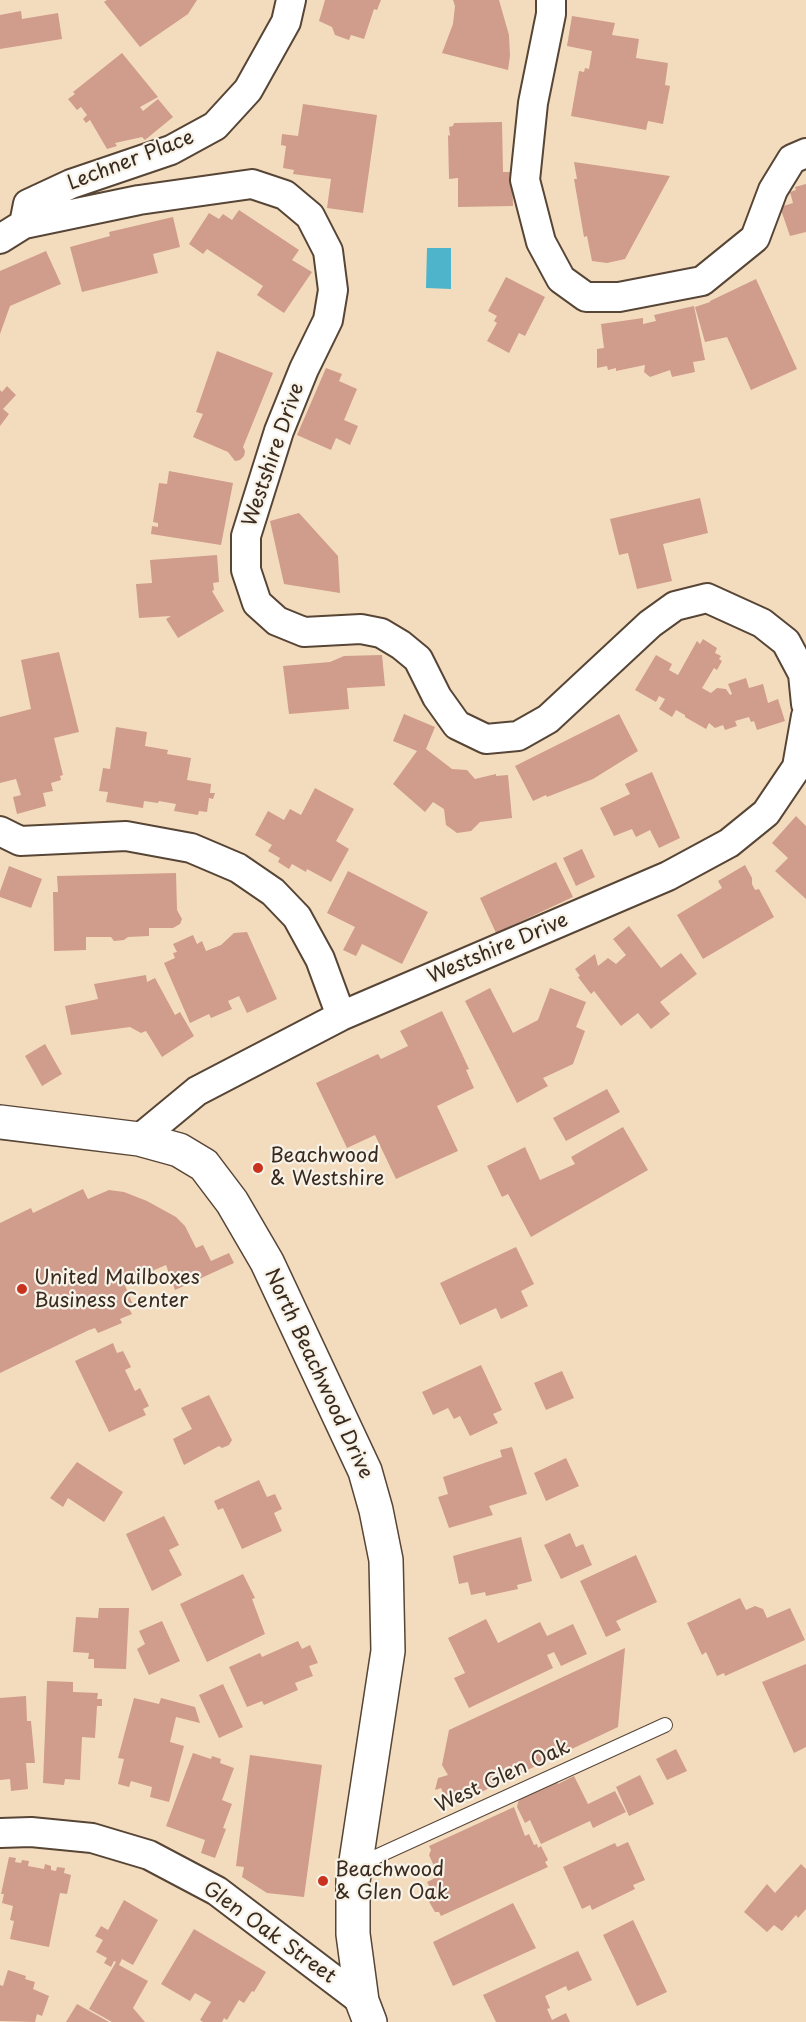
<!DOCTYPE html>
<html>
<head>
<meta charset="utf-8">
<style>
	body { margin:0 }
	canvas { display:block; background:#f3dcbe }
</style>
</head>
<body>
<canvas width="806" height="2022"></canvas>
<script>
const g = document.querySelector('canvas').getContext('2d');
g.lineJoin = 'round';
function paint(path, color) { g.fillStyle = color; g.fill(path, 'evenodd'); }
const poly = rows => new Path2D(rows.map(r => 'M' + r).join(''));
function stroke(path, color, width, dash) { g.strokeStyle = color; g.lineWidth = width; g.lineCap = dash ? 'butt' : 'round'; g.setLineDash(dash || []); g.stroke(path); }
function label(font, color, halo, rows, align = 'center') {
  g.font = font + ' "Playpen Sans",sans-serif'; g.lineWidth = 4.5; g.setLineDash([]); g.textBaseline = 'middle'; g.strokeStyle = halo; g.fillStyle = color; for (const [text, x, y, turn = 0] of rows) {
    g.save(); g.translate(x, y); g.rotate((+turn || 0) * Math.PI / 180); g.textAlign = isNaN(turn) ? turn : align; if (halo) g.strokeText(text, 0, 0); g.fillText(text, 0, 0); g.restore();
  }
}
paint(poly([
	[427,248,451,248,451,289,426,288]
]), '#4db4cc');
paint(poly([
	[107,0,197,0,188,14,140,47,104,2],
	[325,0,381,0,377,10,374,9,364,39,351,35,349,40,335,35,332,27,319,21],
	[453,0,499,0,509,35,510,56,508,70,442,53,453,24,455,6],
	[21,11,22,19,58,13,62,39,0,49,0,15],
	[572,16,615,23,612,35,639,39,636,58,668,63,665,85,670,86,663,124,648,121,646,130,571,116,579,71,584,72,585,68,589,69,592,51,567,46],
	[122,53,158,97,140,107,143,111,158,99,173,117,145,140,142,137,115,143,117,146,107,149,90,120,86,123,83,119,87,115,81,107,77,110,68,99,75,94,73,92],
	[303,104,377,115,363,213,327,208,331,179,293,174,294,170,283,168,286,146,281,145,282,134,298,136],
	[502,122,503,172,512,172,513,206,458,207,458,178,449,179,448,135,450,136,449,127,453,126,454,123],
	[574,162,670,176,625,259,607,263,592,261,587,236,584,237,574,179,577,179],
	[806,184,806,232,790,236,780,207,793,203,790,192,796,190,795,187],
	[239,210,299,250,292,260,312,272,284,313,257,295,263,286,207,249,203,254,189,244,209,213,219,219,223,214,232,220],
	[173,217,180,247,153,254,158,273,82,292,70,247,110,236,109,232],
	[46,251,61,284,10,306,0,334,0,271],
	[506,277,545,297,525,336,519,333,509,353,487,341,497,323,494,321,497,316,488,311],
	[756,279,797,369,751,390,727,337,705,342,695,307,710,302,710,301],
	[694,306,705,360,693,362,695,372,672,377,670,370,650,377,644,372,645,365,616,371,616,368,608,370,607,366,597,368,597,349,604,348,601,324,643,318,643,324,656,321,654,315],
	[217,351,273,373,243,447,245,451,244,456,240,460,235,461,228,452,193,437,203,414,196,412],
	[326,368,342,374,339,381,357,389,344,420,358,426,350,445,336,438,331,450,297,435],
	[7,386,16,395,3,409,9,414,0,426,0,390,2,392],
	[169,471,233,483,221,545,151,534,152,526,158,527,158,523,153,522,159,483,167,484],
	[700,498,708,533,663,544,672,581,637,589,628,553,619,555,610,519],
	[299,513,338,556,340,593,284,584,270,521],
	[217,555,219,582,213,583,214,590,212,591,224,611,178,638,166,619,171,616,139,618,136,584,152,583,150,560],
	[703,639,717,648,715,653,721,656,719,659,722,661,717,670,714,668,702,688,711,693,717,688,726,689,730,695,732,694,728,684,746,678,749,688,763,684,768,703,778,699,785,721,757,730,754,721,751,722,749,717,735,721,737,726,725,730,723,725,715,728,709,723,706,729,685,717,685,715,676,710,672,717,659,709,665,699,659,696,656,702,635,690,656,655,672,664,669,670,678,675,697,641,700,644],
	[59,652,79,732,54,738,63,775,60,776,61,780,51,783,53,791,43,793,46,806,17,814,13,797,21,795,16,779,0,783,0,717,31,709,21,660],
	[382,655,385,686,347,688,349,709,289,714,283,666,330,662,344,656],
	[404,714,435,727,426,749,452,769,467,770,475,779,496,774,496,776,508,775,512,818,480,822,471,831,457,833,446,825,444,809,433,802,425,812,393,784,417,751,393,741],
	[619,714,638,751,593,779,547,797,546,795,533,801,515,766],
	[116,727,147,732,145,746,168,750,167,754,191,758,187,780,211,784,210,793,215,793,213,799,209,798,207,812,199,811,198,815,174,811,176,804,159,801,158,803,144,801,143,808,106,802,108,792,99,791,103,768,110,769],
	[652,772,680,838,659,848,650,830,636,837,632,829,614,836,600,808,630,794,625,784],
	[315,788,354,809,336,841,349,849,331,882,307,869,306,872,292,864,289,869,278,862,280,858,268,851,272,845,255,835,268,811,284,820,290,809,301,815],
	[796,816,806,826,806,899,775,871,788,858,772,843],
	[582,849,595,877,576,886,563,858],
	[556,862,573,897,496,933,480,898],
	[745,865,752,878,752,884,755,890,759,889,774,917,703,959,677,915,722,888,718,881],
	[9,866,42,879,31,908,0,897,0,891],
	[348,871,428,912,402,964,362,944,356,956,343,950,355,927,327,913],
	[176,873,177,910,182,919,180,924,173,928,149,928,149,936,128,937,124,940,114,941,111,937,86,937,86,950,54,951,53,892,58,892,57,876],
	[629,926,661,968,681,953,697,974,660,1002,670,1014,651,1029,638,1013,621,1026,594,991,591,994,578,977,580,976,575,969,595,954,598,966,608,958,616,964,626,955,613,939],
	[247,932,277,999,247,1013,239,996,228,1001,232,1009,211,1018,209,1014,190,1023,164,963,175,958,173,953,177,952,173,944,193,935,197,944,202,941,206,951,221,945,234,933],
	[146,975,147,982,155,978,175,1015,180,1012,194,1036,162,1057,146,1031,141,1033,130,1027,71,1035,65,1006,98,999,94,984],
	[490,988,513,1033,538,1020,550,988,586,1002,576,1027,585,1031,573,1064,543,1078,548,1086,517,1103,465,1001],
	[442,1011,469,1069,466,1070,474,1088,437,1106,458,1151,396,1179,375,1135,347,1148,316,1083,378,1054,381,1059,408,1046,400,1031],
	[45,1044,62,1074,42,1086,25,1056],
	[607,1089,620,1112,566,1141,553,1118],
	[623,1127,648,1170,531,1237,508,1194,502,1197,487,1166,525,1147,540,1180,575,1164,571,1157],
	[83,1189,88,1199,109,1190,124,1192,147,1201,176,1217,185,1226,196,1248,203,1245,211,1261,229,1253,234,1263,175,1290,166,1265,124,1283,133,1305,128,1307,132,1314,120,1319,122,1323,98,1333,95,1328,89,1330,0,1373,0,1223,31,1208,33,1213],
	[516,1247,534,1284,521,1291,528,1306,501,1319,496,1308,460,1325,440,1283],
	[113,1343,117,1353,123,1351,131,1367,125,1370,135,1391,140,1388,149,1406,143,1409,146,1415,109,1432,75,1361],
	[481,1365,502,1410,493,1414,498,1423,470,1436,460,1416,454,1419,448,1408,433,1415,422,1392],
	[562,1371,574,1398,546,1410,534,1383],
	[209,1395,232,1440,229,1445,222,1448,219,1446,184,1465,173,1439,192,1429,181,1408],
	[512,1447,527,1494,489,1506,493,1515,449,1528,438,1497,448,1494,443,1477,502,1457,500,1450],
	[566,1458,579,1486,546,1501,534,1473],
	[77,1462,123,1492,104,1522,68,1498,63,1507,50,1498],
	[259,1480,267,1497,275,1494,282,1509,274,1513,282,1531,242,1549,223,1508,218,1510,214,1501],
	[164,1516,179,1545,169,1550,182,1575,152,1591,126,1534],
	[570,1533,576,1547,583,1544,592,1565,561,1579,544,1545],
	[521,1537,532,1581,517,1585,518,1589,486,1596,485,1592,471,1595,468,1582,459,1584,453,1556],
	[636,1555,657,1602,616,1621,621,1630,606,1637,580,1581],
	[243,1574,255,1598,252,1599,265,1634,207,1662,180,1604],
	[740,1598,746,1610,755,1606,763,1609,767,1618,790,1608,805,1640,725,1676,724,1673,717,1676,706,1652,702,1655,687,1623],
	[99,1608,129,1608,126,1669,94,1668,94,1659,88,1659,89,1653,73,1652,76,1617,98,1618],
	[486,1619,498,1643,540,1622,547,1636,573,1624,587,1654,561,1666,554,1652,547,1655,553,1668,469,1708,454,1678,465,1673,448,1638],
	[162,1621,180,1661,149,1675,137,1649,145,1644,139,1631],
	[298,1641,302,1649,310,1645,318,1663,309,1666,313,1676,295,1683,298,1690,264,1705,262,1701,247,1707,229,1667,260,1653,262,1657],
	[625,1648,618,1727,460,1802,460,1801,449,1806,441,1788,435,1790,438,1778,448,1775,442,1765,449,1730],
	[806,1664,806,1747,794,1753,762,1682],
	[47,1681,73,1682,73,1692,98,1693,97,1699,102,1699,102,1706,97,1706,95,1738,82,1737,80,1780,65,1779,64,1785,43,1783],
	[223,1684,243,1727,219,1738,199,1695],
	[26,1696,27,1721,31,1721,35,1763,26,1763,28,1789,11,1791,10,1779,0,1780,0,1698],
	[134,1698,159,1704,161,1698,195,1707,200,1723,176,1717,170,1742,184,1746,169,1802,150,1797,152,1787,131,1781,129,1787,118,1784,124,1759,118,1758],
	[676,1749,687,1771,667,1780,656,1759],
	[193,1753,211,1759,212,1756,221,1759,220,1763,234,1768,222,1800,232,1804,223,1828,226,1829,215,1858,201,1853,205,1840,166,1826],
	[250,1755,322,1765,304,1897,267,1893,242,1877,244,1867,236,1866],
	[640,1775,654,1804,629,1816,616,1787],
	[574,1776,588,1804,615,1791,626,1812,593,1828,590,1821,541,1844,530,1820,525,1823,517,1807,518,1802,521,1798,557,1782,558,1784],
	[514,1807,525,1836,529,1834,534,1845,537,1844,538,1848,541,1846,548,1860,545,1862,548,1867,441,1916,439,1912,435,1912,428,1900,431,1890,427,1882,443,1874,440,1868,434,1866,429,1855,431,1850,429,1846],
	[628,1842,645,1880,633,1885,635,1889,592,1910,590,1905,582,1909,563,1867,615,1843,617,1847],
	[9,1857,16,1858,15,1862,21,1863,22,1860,29,1861,28,1866,44,1869,45,1864,51,1866,51,1870,56,1871,57,1867,65,1868,64,1873,71,1875,67,1894,60,1893,49,1947,10,1939,14,1921,10,1920,13,1906,2,1903,4,1894,1,1894],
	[801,1864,806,1869,806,1909,798,1918,796,1915,782,1931,774,1925,767,1932,744,1912,767,1884,775,1893],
	[124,1900,158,1920,133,1965,122,1959,119,1965,148,1981,133,2008,145,2022,112,2022,89,2009,116,1962,114,1961,111,1967,104,1963,107,1958,96,1952,103,1940,95,1936,101,1926,108,1930],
	[513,1903,536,1948,453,1986,433,1942],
	[633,1920,667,1992,637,2006,603,1935],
	[194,1929,266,1972,254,1992,252,1991,244,2003,239,2000,227,2020,224,2018,222,2022,203,2022,200,2020,211,2002,195,1993,190,2001,161,1984],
	[578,1951,592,1980,568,1991,566,1986,545,1996,550,2008,547,2009,552,2020,566,2013,570,2022,496,2022,483,1995],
	[8,1970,26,1976,25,1979,35,1982,33,1989,49,1996,42,2016,37,2014,35,2022,0,2021,0,1985,3,1986],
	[77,2004,109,2022,66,2022]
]), '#d09c8b');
const service = poly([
	[358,1865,665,1725]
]);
const minor = poly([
	[551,0,551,14,533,103,525,180,541,242,561,279,586,297,619,297,702,281,755,238,773,190,792,159,806,153],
	[24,224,28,204,71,184,171,150,215,126,248,90,286,22,291,0],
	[0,239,24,224,139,200,252,184,285,195,310,216,328,251,333,290,328,320,304,369,279,431,246,536,246,570,257,603,277,621,304,632,361,629,381,633,401,645,418,659,437,697,457,725,486,739,518,736,548,719,650,624,675,606,707,598,762,623,786,642,803,674,806,704],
	[0,831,20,841,126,836,191,848,238,868,273,892,297,917,320,959,341,1016],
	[139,1139,197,1091,341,1016,668,876,729,843,766,813,797,767,806,716],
	[0,1833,31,1832,92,1838,149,1855,217,1891,362,2001]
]);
const tertiary = poly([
	[0,1122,139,1139,179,1150,204,1165,232,1202,267,1262,365,1471,376,1510,386,1560,388,1651,353,1881,353,1934,362,2001,370,2022]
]);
stroke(service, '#574536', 16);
stroke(minor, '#574536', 32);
stroke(tertiary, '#574536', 36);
stroke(service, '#fff', 14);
stroke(minor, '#fff', 28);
stroke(tertiary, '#fff', 33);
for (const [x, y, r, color] of [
	[258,1168,6,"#c8321e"],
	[22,1289,6,"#c8321e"],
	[323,1881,6,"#c8321e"]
]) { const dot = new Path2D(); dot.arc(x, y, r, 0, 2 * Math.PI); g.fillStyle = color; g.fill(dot); stroke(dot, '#f7f3e8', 2); }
label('20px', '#3b2a1e', '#f7f3e8', [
	["Lechner Place",131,161,-21],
	["Westshire Drive",274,455,-71],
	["Westshire Drive",498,949,-23],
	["North Beachwood Drive",318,1374,65],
	["West Glen Oak",503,1777,-25],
	["Glen Oak Street",269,1933,36]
]);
label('20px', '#3b2a1e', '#f7f3e8', [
	["Beachwood",270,1156],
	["& Westshire",270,1179],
	["United Mailboxes",34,1278],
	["Business Center",34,1301],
	["Beachwood",335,1870],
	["& Glen Oak",335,1893]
], 'left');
</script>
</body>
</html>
